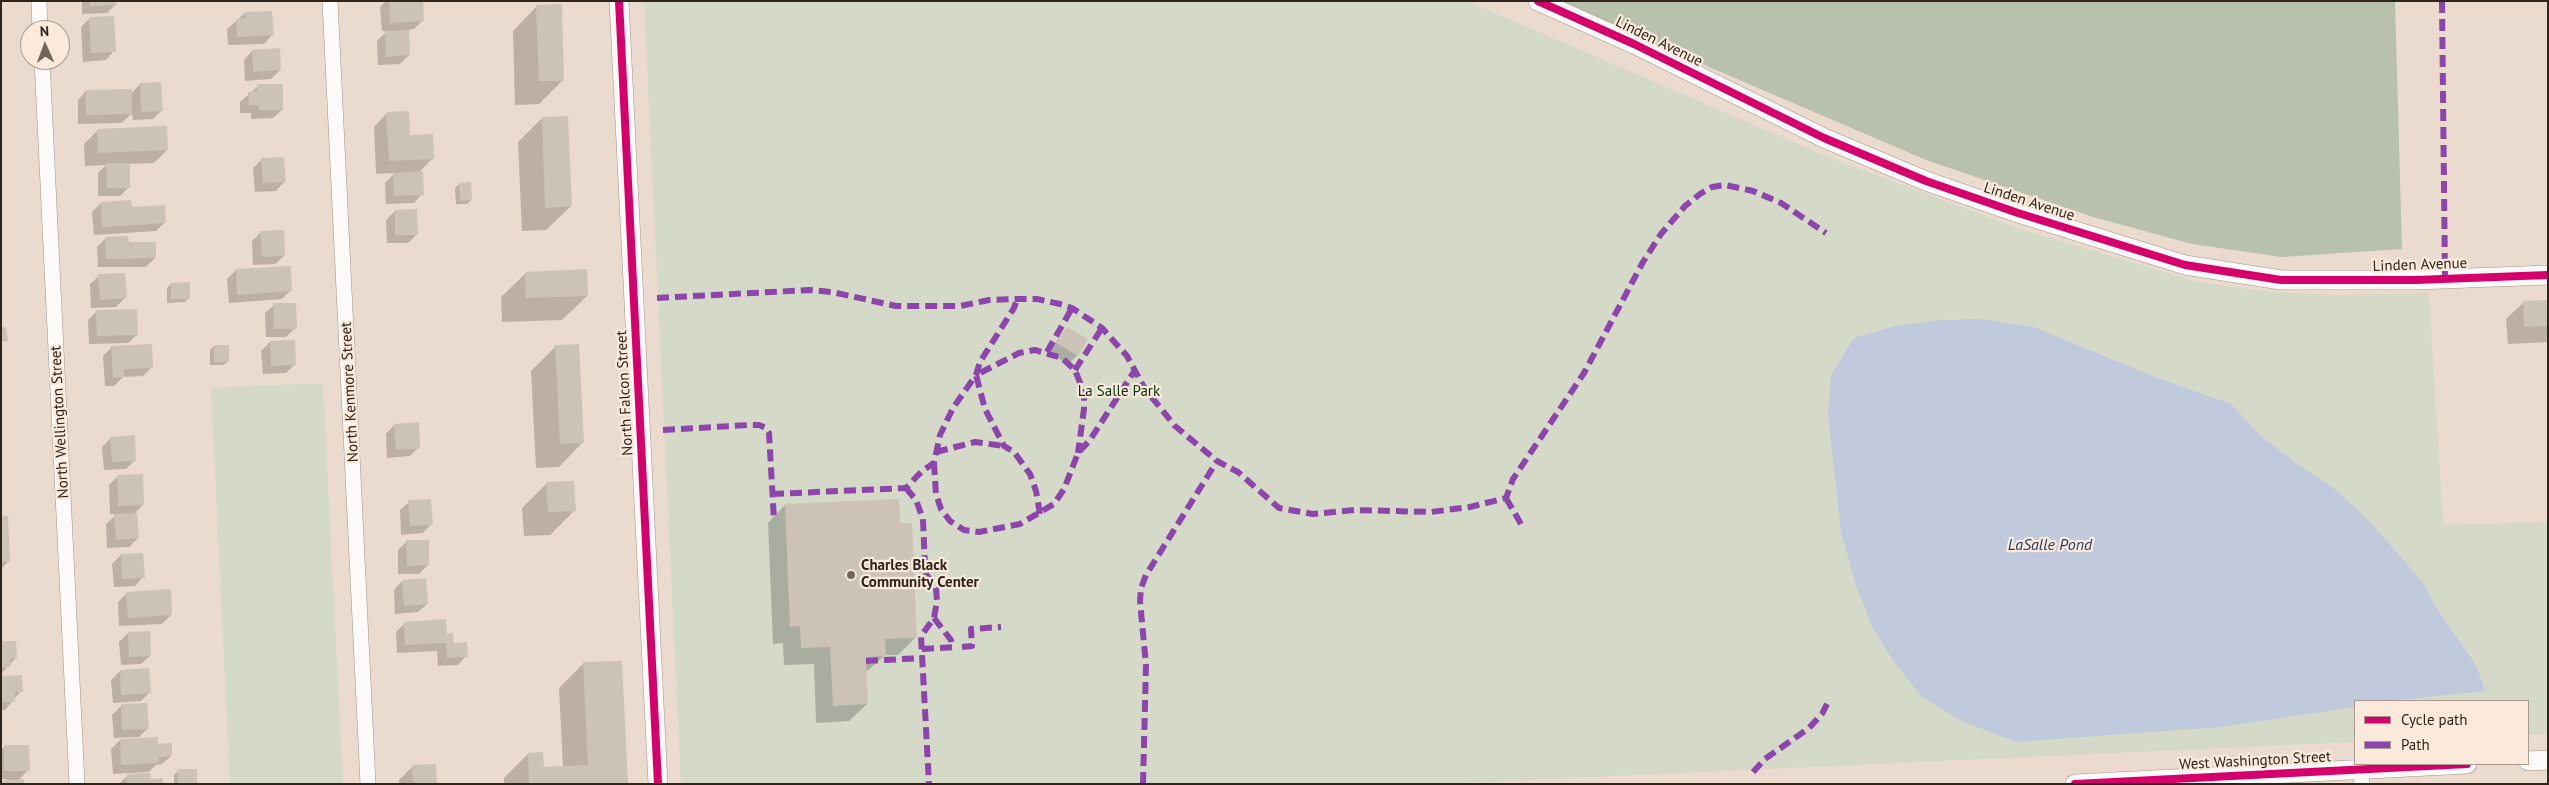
<!DOCTYPE html>
<html>
<head>
<meta charset="utf-8">
<style>
	body { margin:0 }
	#map { position:relative; width:2549px; height:785px; overflow:hidden; background:#ebdbce; font-family:"PT Sans",sans-serif }
	canvas { display:block }
	.frame { position:absolute; inset:0; border:2px solid #2f251c; pointer-events:none }
	.legend { position:absolute; left:2354px; top:700px; width:175px; height:65px; box-sizing:border-box; background:#fbe9db; border:1px solid #a99b8f; margin:0; padding:6px 9px; list-style:none; font-size:15px; color:#2f251c }
	.legend li { display:flex; align-items:center; gap:10px; height:25px }
	.legend b { width:25px; border:1px solid #a99b8f }
	.north { position:absolute; left:20px; top:20px; width:50px; height:50px; box-sizing:border-box; background:#fbe9db; border:1px solid #a99b8f; border-radius:50%; rotate:358deg; font-size:14px; font-weight:700; line-height:20px; text-align:center; color:#2f251c }
	.north::after { content:''; display:block; margin:auto; width:18px; height:22px; background:#71655a; clip-path:polygon(50% 0,100% 100%,50% 72%,0 100%) }
</style>
</head>
<body>
<div id="map">
<canvas width="2549" height="785"></canvas>
<div class="frame"></div>
<ul class="legend">
<li><b style="height:6px;background:#d6006c"></b>Cycle path</li>
<li><b style="height:6px;background:#8e44ad"></b>Path</li>
</ul>
<div class="north">N</div>
</div>
<script>
const g = document.querySelector('canvas').getContext('2d');
g.lineJoin = 'round';
function paint(path, color) { g.fillStyle = color; g.fill(path, 'evenodd'); }
const poly = rows => new Path2D(rows.map(r => 'M' + r).join(''));
function stroke(path, color, width, dash) { g.strokeStyle = color; g.lineWidth = width; g.lineCap = dash ? 'butt' : 'round'; g.setLineDash(dash || []); g.stroke(path); }
function label(font, color, halo, rows, align = 'center') {
  g.font = font + ' "PT Sans",sans-serif'; g.lineWidth = 4.5; g.setLineDash([]); g.textBaseline = 'middle'; g.strokeStyle = halo; g.fillStyle = color; for (const [text, x, y, turn = 0] of rows) {
    g.save(); g.translate(x, y); g.rotate((+turn || 0) * Math.PI / 180); g.textAlign = isNaN(turn) ? turn : align; if (halo) g.strokeText(text, 0, 0); g.fillText(text, 0, 0); g.restore();
  }
}
paint(poly([
	[644,1,1467,1,1833,159,2020,229,2198,282,2271,292,2337,295,2429,293,2443,525,2548,522,2548,734,2528,735,2528,701,2355,701,2355,742,1439,784,681,784],
	[323,383,343,784,230,784,211,388]
]), '#d4d9c8');
paint(poly([
	[1555,1,2395,1,2402,249,2282,257,2192,244,2093,217,1926,160]
]), '#b7c1ac');
paint(poly([
	[1981,319,2034,327,2157,378,2231,404,2261,436,2293,461,2331,486,2366,518,2422,581,2437,609,2476,665,2485,691,2391,701,2355,701,2355,707,2220,727,2016,742,1964,722,1922,697,1895,663,1873,629,1857,588,1841,532,1828,414,1831,375,1854,338,1895,326,1942,320]
]), '#c1cadd');
paint(poly([
	[82,1,115,1,115,5,107,13,82,14],
	[386,1,422,1,423,20,414,29,407,30,409,55,400,64,378,65,377,41,387,31,382,31,380,7],
	[537,6,563,80,539,104,515,105,513,31],
	[245,13,272,35,264,44,228,45,227,29],
	[90,18,114,51,106,60,83,62,81,27],
	[252,51,280,70,271,79,245,81,244,60],
	[140,84,161,111,153,119,133,120,132,113,122,123,78,124,78,100,86,91,131,94],
	[258,86,282,110,273,118,251,119,251,113,240,113,240,102],
	[387,113,433,158,418,173,422,194,414,203,386,204,385,183,395,173,376,174,374,127],
	[542,118,571,206,546,230,522,231,518,142],
	[97,131,167,150,154,163,129,164,129,187,120,196,98,196,98,173,106,165,85,166,84,144],
	[262,159,284,182,276,191,255,192,253,168],
	[459,184,471,200,467,204,456,204,455,188],
	[101,203,130,208,165,222,156,231,94,235,92,212],
	[395,211,417,234,408,243,387,243,386,220],
	[261,232,284,256,275,264,253,265,252,241],
	[106,238,127,243,155,258,146,267,98,267,97,247],
	[236,270,291,290,282,299,229,303,227,279],
	[526,273,587,296,562,320,502,322,501,297],
	[99,276,125,298,116,307,91,308,90,284],
	[171,284,189,298,185,302,167,303,167,288],
	[2548,301,2548,342,2508,344,2506,319,2524,302],
	[274,305,295,328,286,337,266,337,265,313],
	[97,311,137,335,128,343,89,344,88,320],
	[1067,328,1086,340,1077,356,1068,364,1048,352],
	[270,342,295,364,286,373,263,374,261,351],
	[214,346,228,361,224,365,210,365,210,350],
	[556,346,583,442,559,467,536,468,531,371],
	[112,347,152,367,143,376,123,377,114,386,105,386,103,356],
	[394,425,419,447,410,456,387,458,386,434],
	[111,438,135,460,126,469,104,470,102,447],
	[118,476,143,505,133,515,138,538,129,547,107,548,106,524,117,514,110,514,109,485],
	[547,483,574,511,550,535,524,536,522,508],
	[409,502,431,524,423,533,401,535,400,510],
	[785,505,899,524,916,637,898,655,885,655,865,673,867,704,849,721,816,723,814,664,784,665,783,643,773,644,768,523],
	[1,517,9,561,1,569],
	[407,541,428,565,419,574,398,574,398,550],
	[121,555,143,577,135,586,114,587,112,564],
	[402,581,427,604,418,612,395,614,394,590],
	[127,593,171,615,162,624,119,626,118,602],
	[405,623,446,635,466,656,458,665,438,666,437,651,397,653,396,632],
	[128,633,150,656,141,664,121,665,119,642],
	[1,642,16,658,1,674],
	[584,663,627,784,504,784,504,778,528,754,543,768,563,767,559,688],
	[120,671,150,692,141,701,113,703,111,680],
	[1,677,21,691,5,710,1,710],
	[121,706,148,728,139,737,114,738,112,715],
	[120,740,157,745,171,756,162,764,156,765,149,772,113,774,111,749],
	[5,746,28,770,18,781,1,779,1,750],
	[412,767,436,784,399,784,399,780],
	[178,771,196,782,174,784,174,775],
	[127,776,150,780,162,784,119,784]
]), '#0003');
paint(poly([
	[90,1,116,1,117,5,90,6],
	[389,1,423,1,424,21,390,23],
	[562,4,564,81,539,81,536,5],
	[272,11,274,35,237,37,236,19,245,18,245,12],
	[114,16,116,52,91,53,89,17],
	[409,30,410,55,386,57,385,31],
	[280,48,281,70,253,72,252,50],
	[161,82,163,111,141,112,140,83],
	[257,84,283,84,283,110,259,110,259,105,249,105,248,92,257,91],
	[132,89,132,114,86,115,86,90],
	[409,111,410,135,433,134,434,159,389,161,386,112],
	[568,116,572,206,545,208,542,117],
	[167,126,168,150,98,153,97,129],
	[284,157,286,182,263,183,261,158],
	[106,163,130,163,130,188,107,188],
	[423,171,424,195,394,196,393,173],
	[471,182,472,200,460,201,459,183],
	[131,200,132,207,165,205,166,223,102,227,101,202],
	[417,209,418,235,395,235,395,210],
	[284,230,285,256,262,257,260,231],
	[128,236,129,242,156,242,156,258,106,259,105,237],
	[291,266,292,291,237,295,236,269],
	[587,269,588,296,526,298,525,272],
	[125,273,127,298,100,300,98,274],
	[190,282,190,299,171,299,171,283],
	[2548,300,2548,326,2524,327,2523,301],
	[273,303,296,303,297,329,274,329],
	[137,309,138,335,97,336,96,310],
	[6,327,8,341,1,342,1,328],
	[1067,327,1088,339,1078,356,1056,343],
	[295,340,296,365,271,366,270,341],
	[152,344,153,368,124,369,124,377,113,378,111,346],
	[579,344,584,443,560,444,555,345],
	[214,345,229,345,229,362,214,362],
	[419,422,420,448,396,450,394,424],
	[135,435,136,461,112,462,110,437],
	[143,474,144,505,118,506,117,475],
	[574,481,576,511,548,512,546,482],
	[431,499,433,525,410,526,408,500],
	[899,499,900,523,912,523,917,638,885,639,886,656,866,657,868,704,833,706,830,647,801,648,800,626,790,627,785,504],
	[137,513,139,538,116,540,114,514],
	[1,516,8,516,10,562,1,562],
	[406,540,429,540,429,565,407,566],
	[143,553,145,578,122,579,121,554],
	[426,578,428,604,404,606,402,580],
	[171,589,172,615,128,618,126,592],
	[446,619,447,634,453,633,454,643,467,642,468,657,447,658,446,643,405,645,404,622],
	[150,631,151,656,129,657,128,632],
	[1,641,16,641,17,658,10,659,10,667,1,668],
	[622,661,628,784,529,784,528,753,543,752,544,767,588,765,583,662],
	[149,668,151,693,121,695,120,670],
	[22,675,23,692,15,692,15,702,1,702,1,676],
	[147,703,149,729,122,730,121,704],
	[158,737,158,744,172,743,172,756,159,757,159,763,121,765,120,739],
	[4,745,29,745,30,771,4,771],
	[436,764,437,784,413,784,412,765],
	[178,769,197,769,197,783,178,783],
	[150,773,151,779,163,778,163,784,127,784,127,774],
	[24,779,24,784,1,784,1,781]
]), '#cdc2b6');
const minor = poly([
	[39,1,40,30],
	[330,1,368,784],
	[42,60,77,784],
	[2361,769,2362,784]
]);
const tertiary = poly([
	[619,1,658,784],
	[1538,1,1634,44,1824,138,1926,181,2018,213,2185,265,2281,280,2416,280,2548,275],
	[2528,761,2548,760],
	[2075,784,2467,764]
]);
stroke(minor, '#a0948a', 16);
stroke(tertiary, '#a0948a', 20);
stroke(minor, '#fcfaf8', 15);
stroke(tertiary, '#fcfaf8', 19);
stroke(poly([
	[2442,1,2445,279],
	[657,298,809,290,832,292,896,306,960,306,989,300,1017,299,1037,299,1060,304,1072,308,1102,328,1127,356,1145,389,1175,426,1217,461,1238,472,1279,508,1313,514,1354,510,1431,512,1470,507,1506,498,1513,479,1584,373,1643,262,1661,234,1685,206,1700,194,1712,187,1725,185,1753,191,1781,203,1826,233],
	[1047,352,1072,308],
	[1075,370,1102,328],
	[663,430,749,425,759,425,766,428,769,433,774,520],
	[936,452,975,442,1004,446],
	[934,463,936,494,941,509,950,521,964,530,979,532,1020,524,1054,504,1064,489,1078,453,1090,440,1135,370],
	[906,488,916,500,923,519,925,567,926,574,936,588,937,601,934,618,921,636,929,784],
	[772,494,906,488,922,471,934,463,940,435,953,408,976,375,980,362,1014,308,1017,299],
	[1506,498,1521,524],
	[1040,514,1036,491,1030,474,1014,452,1004,446,985,409,976,375,1019,353,1035,350,1062,358,1075,370,1084,393,1084,409,1078,453],
	[934,618,951,640,952,647],
	[962,647,972,646,971,629,1001,627],
	[922,649,957,647],
	[866,661,922,658],
	[1753,772,1765,759,1809,728,1822,714,1828,702],
	[1143,784,1146,665,1140,601,1141,588,1146,575,1217,461]
]), '#8e44ad', 6, [12, 6]);
stroke(poly([
	[619,1,658,784],
	[1538,1,1634,44,1824,138,1926,181,2018,213,2185,265,2281,280,2416,280,2548,275],
	[2075,784,2467,764]
]), '#d6006c', 8);
for (const [x, y, r, color] of [
	[851,575,5,"#71655a"]
]) { const dot = new Path2D(); dot.arc(x, y, r, 0, 2 * Math.PI); g.fillStyle = color; g.fill(dot); stroke(dot, '#fbe9db', 2); }
label('15px', '#2f251c', '#fbe9db', [
	["Linden Avenue",1659,42,26],
	["Linden Avenue",2029,202,18],
	["Linden Avenue",2420,265,-2],
	["North Kenmore Street",350,392,-93],
	["North Falcon Street",625,393,-93],
	["North Wellington Street",60,422,-93],
	["West Washington Street",2255,761,-3]
]);
label('15px', '#003410', '#fbe9db', [
	["La Salle Park",1119,392]
]);
label('bold 15px', '#2f251c', '#fbe9db', [
	["Charles Black",861,566],
	["Community Center",861,583]
], 'left');
label('italic 16px', '#233b67', '#fbe9db', [
	["LaSalle Pond",2050,545]
]);
</script>
</body>
</html>
